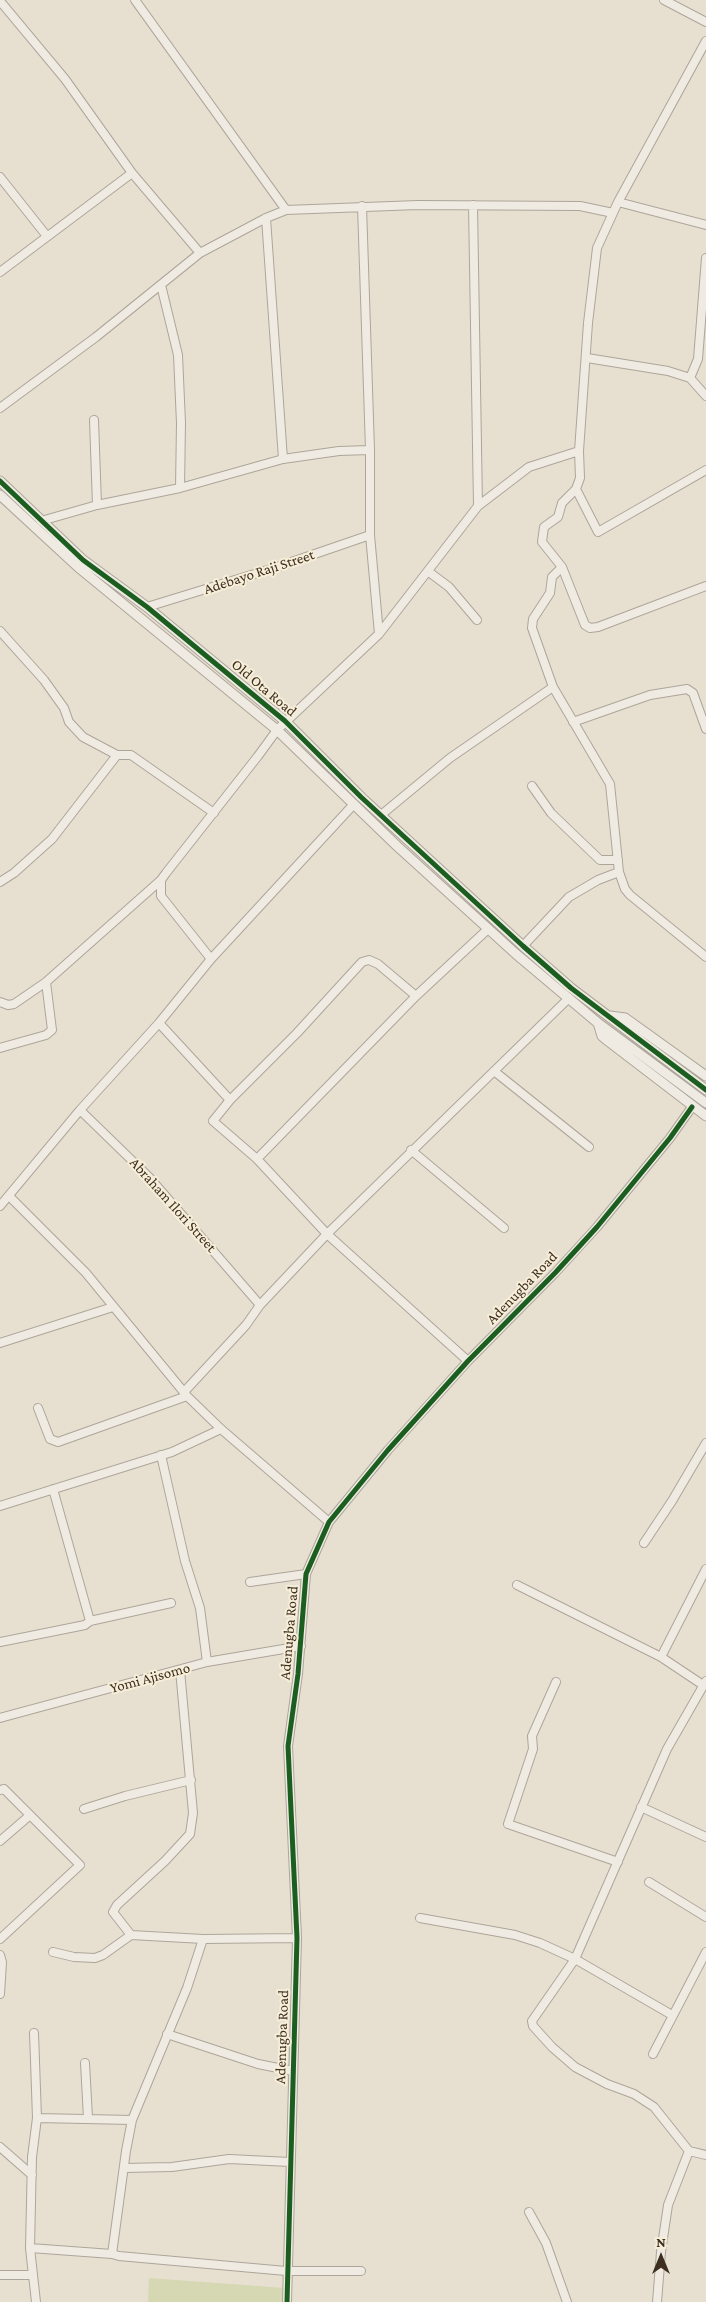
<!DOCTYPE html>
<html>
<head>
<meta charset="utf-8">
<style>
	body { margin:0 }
	#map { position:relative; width:706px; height:2302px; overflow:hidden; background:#e7e0d1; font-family:"Crimson Pro",serif }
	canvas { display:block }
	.north { position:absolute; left:636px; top:2232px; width:50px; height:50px; -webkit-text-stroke:4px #f7eed8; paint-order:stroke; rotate:0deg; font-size:14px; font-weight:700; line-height:20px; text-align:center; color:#3d2e20 }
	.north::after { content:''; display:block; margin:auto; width:18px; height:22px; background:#3d2e20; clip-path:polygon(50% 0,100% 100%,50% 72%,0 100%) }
</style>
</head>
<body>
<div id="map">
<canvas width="706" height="2302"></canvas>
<div class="north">N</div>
</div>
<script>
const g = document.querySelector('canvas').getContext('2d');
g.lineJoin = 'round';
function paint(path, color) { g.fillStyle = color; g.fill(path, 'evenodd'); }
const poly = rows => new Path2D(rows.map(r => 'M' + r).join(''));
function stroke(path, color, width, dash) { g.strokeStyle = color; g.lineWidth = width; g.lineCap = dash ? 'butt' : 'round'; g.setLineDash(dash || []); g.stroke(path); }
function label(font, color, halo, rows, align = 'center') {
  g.font = font + ' "Crimson Pro",serif'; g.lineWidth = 4; g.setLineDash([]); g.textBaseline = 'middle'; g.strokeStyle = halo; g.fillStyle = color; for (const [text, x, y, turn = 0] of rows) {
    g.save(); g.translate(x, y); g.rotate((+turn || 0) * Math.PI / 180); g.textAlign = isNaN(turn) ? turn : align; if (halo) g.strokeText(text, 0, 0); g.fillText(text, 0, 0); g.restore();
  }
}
paint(poly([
	[149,2278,285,2288,285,2302,148,2302]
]), '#d6d7b3');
const minor = poly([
	[135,0,286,210],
	[664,0,706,22],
	[0,1,65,79,132,173,200,253],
	[706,41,618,202,597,248,588,323,579,451,580,478,576,489,598,532,706,470],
	[0,177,46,235],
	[618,202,706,225],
	[473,205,478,506],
	[362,206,370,450,370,535,379,634],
	[266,218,283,459],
	[0,272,132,173],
	[161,285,178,355,181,423,180,488],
	[587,358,668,371,690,378,706,396],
	[690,378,698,359,706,258],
	[0,408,96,337,200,253,266,218,286,210,418,205,580,206,613,213],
	[94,420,97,505],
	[576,489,562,503,558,517,544,527,542,542,562,567,552,577,550,593,533,619,532,628,553,687,610,784,619,872,625,889,630,895,706,957],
	[41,521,97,505,180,488,283,459,339,451,370,450],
	[562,567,585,625,590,628,598,627,706,586],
	[429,572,449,587,477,620],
	[147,607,274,568,370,535],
	[0,631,44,680,64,708,69,722,83,737,117,755,131,755,214,813],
	[573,722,650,695,687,689,693,693,706,729],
	[532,786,551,813,600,860,618,860],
	[381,815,450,758,553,687],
	[0,882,14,873,52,839,117,755],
	[523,946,569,897,598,880,619,872],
	[211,959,161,896,161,880,166,873,258,756,277,730,379,634,478,506,529,467,579,451],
	[416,996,378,964,369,960,362,962,297,1033,230,1100,213,1121,257,1159,327,1234,468,1361],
	[0,1002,8,1005,14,1004,46,982,161,880],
	[159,1023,230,1100],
	[0,1048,46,1035,52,1030,46,982],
	[494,1071,589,1147],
	[80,1110,149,1177,260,1305],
	[411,1150,504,1228],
	[257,1159,416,996,488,929],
	[10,1197,86,1273,187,1396,221,1429,329,1522],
	[0,1206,80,1110,159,1023,211,959,354,804],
	[0,1343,113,1307],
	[184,1392,246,1325,260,1305,327,1234,569,998],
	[38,1408,50,1439,58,1442,187,1396],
	[161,1455,185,1561,200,1608,207,1662],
	[53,1489,90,1621],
	[0,1506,172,1452,221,1429],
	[644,1543,672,1501,706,1443],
	[250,1582,306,1574],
	[517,1585,661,1657,703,1685],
	[0,1642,85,1625,90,1621,171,1603],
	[661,1657,706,1569],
	[706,1681,667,1749,575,1959,532,2021,533,2026,552,2047,575,2067,607,2084,634,2094,654,2107,689,2151,706,2155],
	[556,1682,532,1736,533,1749,508,1824,618,1862],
	[0,1718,207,1662,301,1646],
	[0,1790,4,1789,80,1865,0,1939],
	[641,1807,706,1837],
	[84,1809,125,1796,191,1780],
	[0,1841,29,1816],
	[649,1882,706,1917],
	[420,1918,515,1935,540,1943,575,1959,672,2015],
	[131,1935,113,1912,117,1905,165,1861,190,1834,193,1813,180,1670],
	[53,1952,74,1957,95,1958,103,1955,131,1935,203,1939,297,1938],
	[0,1955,2,1962,0,1994],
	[34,2033,37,2118,32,2157,30,2248,36,2302],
	[167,2034,258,2064,293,2071],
	[653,2054,706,1952],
	[85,2063,88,2118],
	[37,2118,132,2120],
	[0,2147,32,2175],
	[124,2168,172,2167,229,2159,290,2162],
	[529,2212,546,2243,567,2302],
	[30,2248,112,2254,119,2256,286,2271,361,2271],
	[112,2254,126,2151,132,2120,187,1988,203,1939],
	[0,2275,32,2275],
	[287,2302,297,1938,288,1746,298,1674,306,1574,329,1522,388,1450,468,1361,555,1273,597,1227,670,1138,692,1107],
	[657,2302,661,2252,668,2205,689,2151]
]);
const tertiary = poly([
	[0,481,83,560,147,607,285,721,361,797,523,946,571,988,706,1090],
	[0,495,78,567,277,730,397,846,516,954,598,1023,706,1103],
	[610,1016,625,1018,706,1076],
	[598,1023,602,1036,608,1041,706,1116]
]);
stroke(minor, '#ada599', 10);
stroke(tertiary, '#ada599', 11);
stroke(minor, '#efebe3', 8);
stroke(tertiary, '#efebe3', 9);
stroke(poly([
	[0,481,83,560,147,607,285,721,361,797,523,946,571,988,706,1090],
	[287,2302,297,1938,288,1746,298,1674,306,1574,329,1522,388,1450,468,1361,555,1273,597,1227,670,1138,692,1107]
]), '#1b5e20', 5);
label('15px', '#3d2e20', '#f7eed8', [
	["Adebayo Raji Street",259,572,-18],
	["Old Ota Road",264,688,40],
	["Abraham Ilori Street",173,1205,48],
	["Adenugba Road",522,1288,-46],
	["Adenugba Road",289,1633,-85],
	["Yomi Ajisomo",150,1678,-15],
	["Adenugba Road",282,2037,-88]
]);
</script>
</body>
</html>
